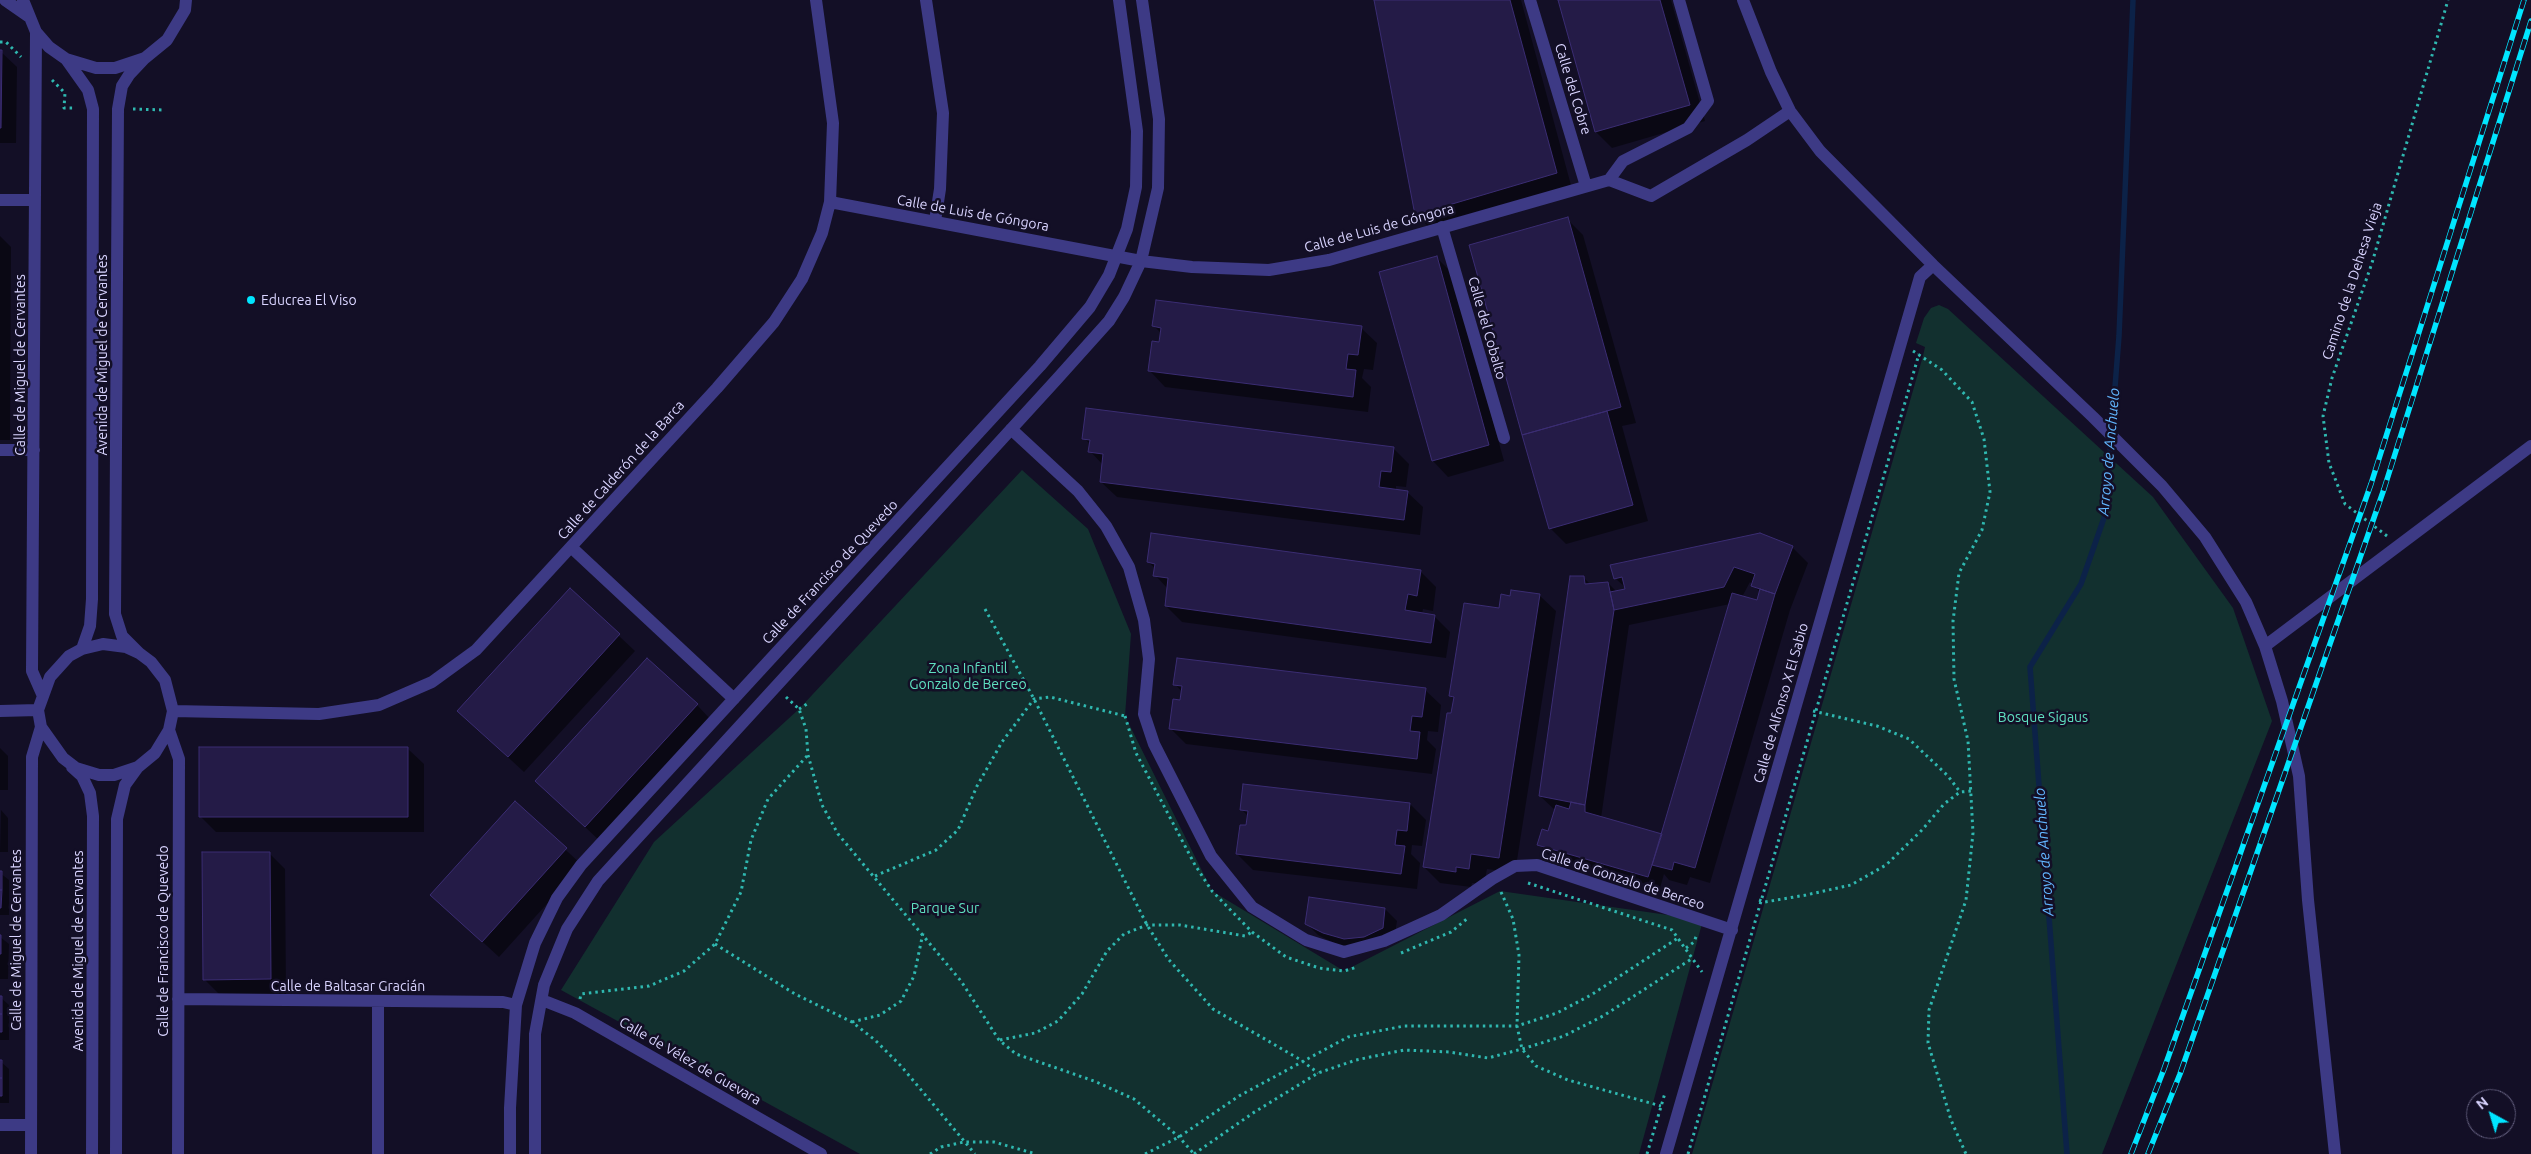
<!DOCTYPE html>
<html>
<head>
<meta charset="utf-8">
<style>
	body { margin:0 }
	#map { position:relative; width:2531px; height:1154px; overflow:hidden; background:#130f26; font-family:Ubuntu,sans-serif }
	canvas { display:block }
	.north { position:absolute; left:2466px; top:1089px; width:50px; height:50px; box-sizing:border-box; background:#130f26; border:1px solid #625e7d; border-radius:50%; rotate:321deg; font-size:14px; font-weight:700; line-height:20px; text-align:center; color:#d9d4ff }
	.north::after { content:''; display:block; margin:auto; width:18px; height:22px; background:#00e5ff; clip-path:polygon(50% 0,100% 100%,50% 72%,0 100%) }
</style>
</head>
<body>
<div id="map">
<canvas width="2531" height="1154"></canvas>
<div class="north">N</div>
</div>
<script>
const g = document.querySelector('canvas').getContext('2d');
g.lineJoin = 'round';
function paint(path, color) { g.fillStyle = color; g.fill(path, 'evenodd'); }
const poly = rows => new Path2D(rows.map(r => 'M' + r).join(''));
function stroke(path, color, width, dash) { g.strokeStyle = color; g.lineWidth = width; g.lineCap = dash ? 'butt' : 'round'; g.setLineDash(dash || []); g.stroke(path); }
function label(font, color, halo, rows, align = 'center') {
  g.font = font + ' Ubuntu,sans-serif'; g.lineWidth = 5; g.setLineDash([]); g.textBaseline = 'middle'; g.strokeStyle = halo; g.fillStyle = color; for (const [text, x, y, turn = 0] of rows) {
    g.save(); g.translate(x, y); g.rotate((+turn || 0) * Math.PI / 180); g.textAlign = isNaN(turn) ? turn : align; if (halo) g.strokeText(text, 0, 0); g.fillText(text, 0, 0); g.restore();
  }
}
paint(poly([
	[1939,305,1948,309,2153,497,2233,608,2272,721,2102,1154,1692,1154,1923,356,1925,347,1916,343,1924,318,1931,308],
	[1022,470,1088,529,1131,634,1125,716,1212,891,1344,971,1500,891,1703,920,1639,1154,860,1154,561,990,654,842,799,709]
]), '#12302f');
paint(poly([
	[1375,0,1521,0,1572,189,1432,230,1416,215],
	[1559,0,1671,0,1705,121,1612,148,1596,132],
	[0,51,17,67,16,143,0,143],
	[1567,219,1583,235,1636,423,1622,426,1648,521,1566,544,1550,528,1471,246],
	[0,236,11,247,10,440,0,440],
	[1436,257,1452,273,1504,461,1448,477,1433,461],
	[1154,326,1361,328,1377,343,1373,370,1364,369,1362,378,1371,387,1368,412,1165,387,1150,371,1161,333],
	[1084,438,1393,448,1409,464,1406,487,1396,486,1396,490,1407,492,1423,507,1420,535,1117,497,1101,482,1103,465,1090,451,1091,445],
	[1792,547,1808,563,1790,610,1710,883,1690,877,1687,885,1669,880,1664,874,1660,888,1550,856,1539,844,1549,833,1556,811,1540,796,1583,577,1591,585,1608,583,1617,592,1628,590,1615,578],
	[1750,582,1761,593,1758,602,1742,597],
	[1730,604,1662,835,1601,818,1629,625],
	[1148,562,1420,571,1436,587,1433,611,1423,609,1422,614,1434,616,1450,632,1446,658,1182,622,1166,606,1168,589,1155,575,1156,569],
	[570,590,635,651,524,772,474,726],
	[1512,591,1540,596,1556,611,1515,873,1487,869,1484,884,1472,883,1471,887,1440,883,1424,867,1455,700,1450,696,1500,609,1511,597],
	[1175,684,1425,690,1441,705,1438,732,1428,731,1427,740,1436,749,1432,774,1186,744,1171,729,1182,692],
	[697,705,712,721,601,842,552,796],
	[0,748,8,756,8,790,0,790],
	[408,749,424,764,424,832,216,832,200,816],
	[515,803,582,865,499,957,448,910],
	[1410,804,1426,820,1422,846,1412,845,1411,854,1420,863,1417,889,1253,870,1237,854,1249,817,1242,810],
	[1,810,8,818,8,852,0,852],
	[269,853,285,869,286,994,220,995,204,979],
	[0,873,9,880,9,915,0,915],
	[1385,909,1397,921,1394,940,1356,950,1336,944,1318,935,1306,923],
	[0,937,9,944,8,979,0,979],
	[0,997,9,1005,9,1040,0,1040],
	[0,1061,9,1069,9,1103,0,1103]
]), '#0007');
stroke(poly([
	[2067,1154,2030,667,2081,584,2105,515,2119,336,2133,0]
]), '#0c2248', 5.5);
const building = poly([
	[1374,0,1510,0,1557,173,1415,215,1374,0],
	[1558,0,1660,0,1690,105,1595,132,1558,0],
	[0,50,2,50,1,128,0,128,0,50],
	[1568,217,1621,407,1522,435,1469,245,1568,217],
	[1437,256,1489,445,1432,461,1379,272,1437,256],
	[1156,300,1362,326,1358,355,1348,354,1346,369,1356,370,1353,397,1148,371,1152,341,1159,342,1161,328,1152,326,1156,300],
	[1086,408,1394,447,1391,472,1381,471,1379,487,1408,491,1404,520,1100,482,1103,454,1088,452,1090,440,1082,439,1086,408],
	[1607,411,1633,505,1549,529,1522,435,1607,411],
	[1151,533,1421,570,1417,596,1408,594,1405,610,1435,615,1431,643,1165,606,1168,578,1153,576,1155,564,1147,562,1151,533],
	[1760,533,1793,546,1775,594,1751,586,1755,574,1734,567,1724,587,1614,610,1610,592,1625,589,1622,577,1614,579,1610,565,1760,533],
	[1570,576,1584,576,1585,584,1608,582,1614,610,1585,805,1539,796,1570,576],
	[570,588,620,634,508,757,457,711,570,588],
	[1760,589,1775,594,1695,868,1674,862,1672,870,1652,865,1732,593,1757,600,1760,589],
	[1511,590,1540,594,1499,858,1471,854,1469,869,1456,867,1456,872,1423,867,1447,713,1451,713,1454,697,1449,696,1464,603,1499,608,1501,594,1510,596,1511,590],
	[647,658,698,704,585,827,535,781,647,658],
	[1177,658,1426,688,1422,717,1412,716,1410,731,1420,732,1417,759,1169,729,1173,699,1180,700,1182,686,1173,685,1177,658],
	[199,747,408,747,408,817,199,817,199,747],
	[1243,784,1410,803,1407,831,1397,830,1395,845,1405,846,1401,874,1236,854,1240,825,1246,825,1248,811,1240,810,1243,784],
	[515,801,567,848,482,942,430,895,515,801],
	[1571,802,1585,805,1585,812,1662,834,1648,877,1537,845,1542,829,1548,831,1556,805,1569,809,1571,802],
	[202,852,270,852,271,979,203,980,202,852],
	[0,871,2,871,2,890,0,890,0,871],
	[0,890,2,890,1,908,0,908,0,890],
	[1309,897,1385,908,1383,928,1364,937,1344,939,1323,933,1305,924,1309,897],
	[0,935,1,935,1,954,0,954,0,935],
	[0,996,2,996,2,1014,0,1014,0,996],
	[0,1014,2,1014,2,1032,0,1032,0,1014],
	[0,1060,2,1060,2,1078,0,1078,0,1060],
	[0,1078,2,1078,2,1096,0,1096,0,1078]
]);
paint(building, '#241b47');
stroke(building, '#3b2d73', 1);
stroke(poly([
	[0,42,6,42,21,57],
	[52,80,65,93,64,108,76,108],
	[133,109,165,110],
	[1913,351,1942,370,1972,402,1984,439,1990,492,1982,530,1959,573,1953,621,1954,679,1968,741,1973,833,1966,900,1929,1010,1928,1043,1951,1120,1966,1154],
	[2387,536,2345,504,2329,463,2323,416,2332,378,2372,263,2448,0],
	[985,609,1034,699,1147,925,1169,960,1213,1009,1301,1060,1318,1073],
	[786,697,799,709,806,729,808,755,822,805,838,834,961,981,999,1040,1016,1054,1094,1081,1134,1099,1179,1137,1194,1154],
	[799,709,807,704],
	[1813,711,1877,726,1909,739,1948,776,1960,792],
	[1125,716,1136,753,1195,865,1212,891,1252,932,1286,957,1319,968,1344,971,1357,967],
	[875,876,936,850,958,830,977,786,1002,742,1034,699,1050,697,1125,716],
	[1528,883,1672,930,1702,972],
	[1501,892,1513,919,1519,955,1517,1026,1522,1049,1536,1066,1568,1080,1661,1106],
	[1759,900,1765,902,1806,895,1851,885,1886,865,1922,830,1944,804,1960,792,1972,791],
	[715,944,795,994,852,1022,875,1040,901,1066,975,1154],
	[1686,948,1694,942,1697,934],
	[1401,953,1451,932,1468,918],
	[580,999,581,994,649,986,684,971,715,944,741,892,751,840,768,799,807,756],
	[852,1022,880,1015,901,1001,914,976,923,933],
	[1000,1040,1035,1033,1058,1021,1082,994,1107,951,1124,934,1147,925,1180,925,1245,936,1252,932],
	[930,1154,941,1147,964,1142,994,1142,1036,1154],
	[1145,1154,1179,1137,1239,1096,1348,1037,1404,1026,1517,1026,1557,1013,1591,995,1678,938],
	[1194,1154,1253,1113,1318,1073,1356,1060,1404,1050,1449,1052,1488,1058,1522,1049,1564,1036,1603,1016,1693,958],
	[1647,1154,1665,1093],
	[1688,1154,1919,354]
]), '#2fb8b0', 3, [2.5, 4]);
stroke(poly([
	[5,0,28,16],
	[23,0,36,32,49,47,66,59,96,68,115,68,145,58,167,40,185,10,186,0],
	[926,0,943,113,940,189,935,221],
	[1530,0,1586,186],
	[1743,0,1771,72,1790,111,1820,151,1933,265,2093,417,2162,486,2205,537,2246,602,2265,646,2282,701,2299,776,2308,900,2335,1154],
	[36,32,32,671,43,696],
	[66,59,88,90,93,109,92,599,90,626,82,649],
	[1609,180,1623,161,1688,128,1708,101,1679,0],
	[0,200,35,200],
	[830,202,1141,261,1192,267,1269,270,1329,260,1609,180,1651,196,1747,140,1790,111],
	[1442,227,1504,438],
	[1011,429,1078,491,1106,526,1129,567,1144,620,1149,659,1144,714,1154,744,1211,856,1252,907,1306,940,1344,952,1384,941,1441,915,1492,879,1515,866,1537,865,1732,930],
	[0,450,34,450],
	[571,547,734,699],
	[103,644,126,647,139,653,151,662,165,680,173,711,169,730,155,753,138,767,114,775,99,775,76,768,63,758,41,727,38,710,50,677,69,656,82,649,103,644],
	[2265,646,2531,446],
	[139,653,122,636,115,614,118,109,122,86,129,75,145,58],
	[0,711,38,710],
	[173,711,319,714,379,705,432,682,476,650,717,388,774,322,802,279,822,233,830,202,833,123,816,0],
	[169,730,179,759,178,1154],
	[72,767,82,776,90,793,93,816,92,1154],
	[178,999,503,1002,516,1005],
	[542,1000,575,1013,821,1154],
	[0,1125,31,1125],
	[31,1154,32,757,41,727],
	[116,1154,117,819,125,785,138,767],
	[378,1154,378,1001],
	[510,1154,510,1108,516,1005,535,943,557,898,581,865,1040,366,1090,307,1109,275,1127,229,1136,187,1137,131,1119,0],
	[535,1154,535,1034,544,985,567,929,598,881,1057,379,1109,321,1124,297,1141,261,1158,188,1159,119,1142,0],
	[1666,1154,1920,277,1933,265]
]), '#3d3a85', 12);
const rail = poly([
	[2131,1154,2164,1069,2371,484,2524,0],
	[2148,1154,2180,1074,2384,489,2531,21]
]);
stroke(rail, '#00e5ff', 5.5);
stroke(rail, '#130f26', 4, [11]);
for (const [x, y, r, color] of [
	[251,300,5,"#00e5ff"]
]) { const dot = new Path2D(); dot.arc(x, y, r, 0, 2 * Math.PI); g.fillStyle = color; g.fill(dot); stroke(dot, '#130f26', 2); }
label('14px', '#d9d4ff', '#130f26', [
	["Calle del Cobre",1573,89,73],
	["Calle de Luis de Góngora",973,213,10],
	["Calle de Luis de Góngora",1379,228,-15],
	["Camino de la Dehesa Vieja",2352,281,-72],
	["Calle del Cobalto",1487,328,74],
	["Avenida de Miguel de Cervantes",102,355,-90],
	["Calle de Miguel de Cervantes",20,365,-90],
	["Calle de Calderón de la Barca",621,470,-48],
	["Calle de Francisco de Quevedo",830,572,-47],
	["Calle de Alfonso X El Sabio",1781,703,-74],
	["Calle de Gonzalo de Berceo",1623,879,18],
	["Calle de Miguel de Cervantes",16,940,-90],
	["Calle de Francisco de Quevedo",163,941,-90],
	["Avenida de Miguel de Cervantes",78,951,-90],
	["Calle de Baltasar Gracián",348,986],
	["Calle de Vélez de Guevara",690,1061,30]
]);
label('14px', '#d9d4ff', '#130f26', [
	["Educrea El Viso",261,300]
], 'left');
label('14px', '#5fe0c0', '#130f26', [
	["Zona Infantil",968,668],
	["Gonzalo de Berceo",968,684],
	["Bosque Sigaus",2043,717],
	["Parque Sur",945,908]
]);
label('italic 15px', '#62b6ff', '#130f26', [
	["Arroyo de Anchuelo",2109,452,-85],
	["Arroyo de Anchuelo",2044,852,-94]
]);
</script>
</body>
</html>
